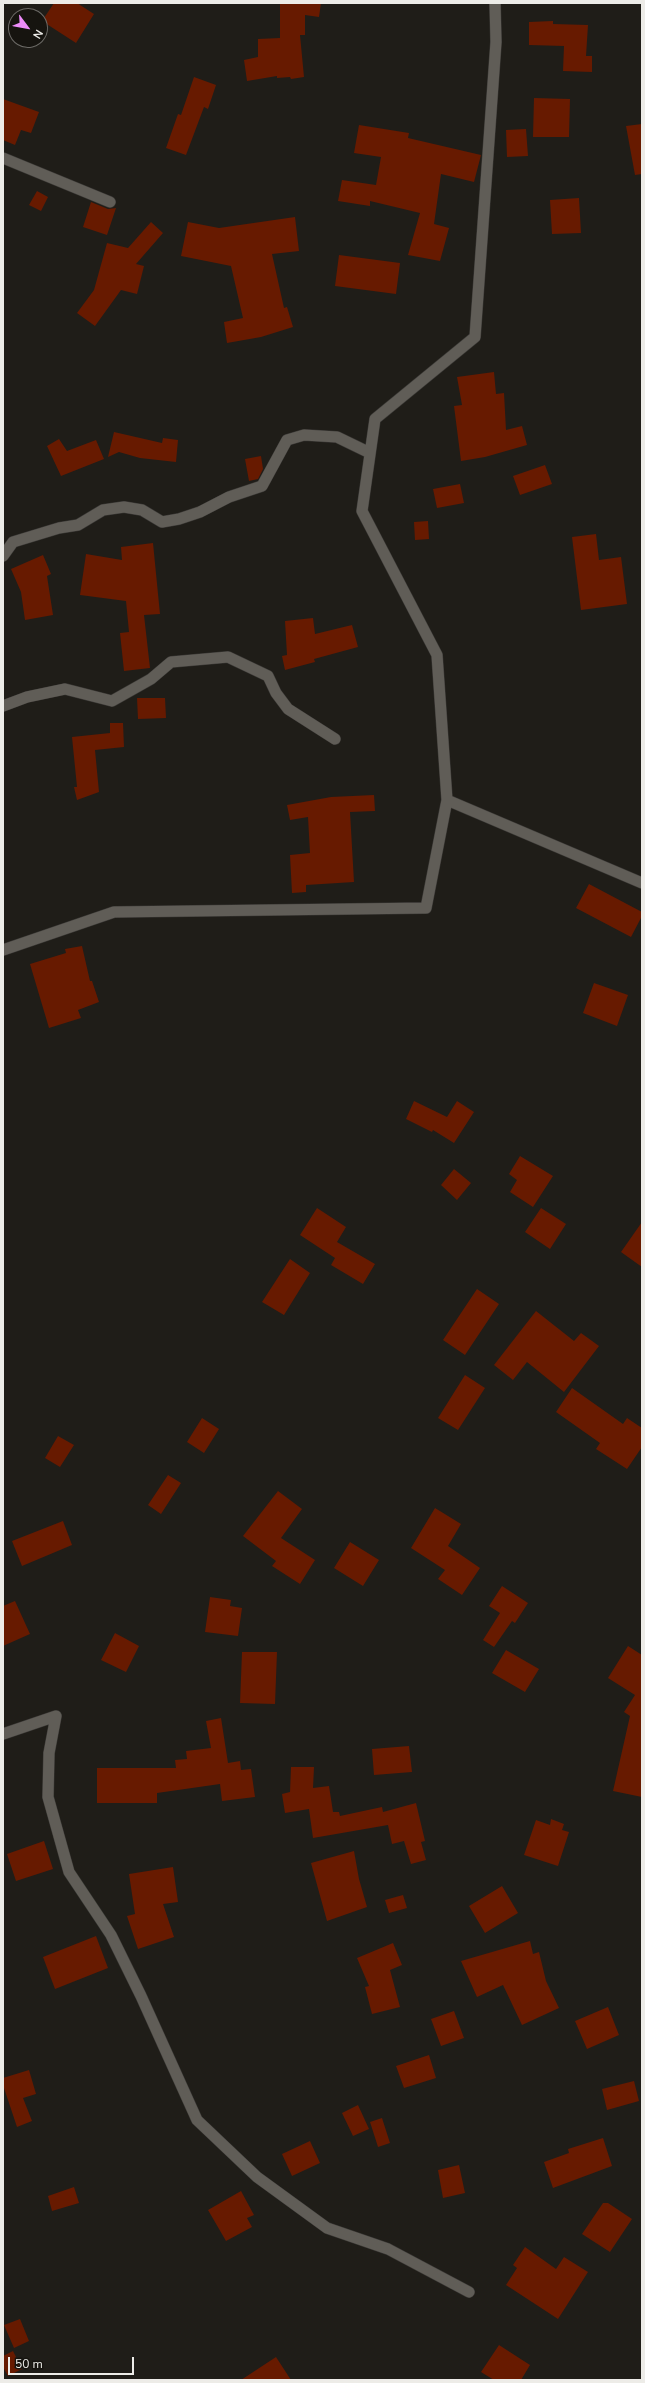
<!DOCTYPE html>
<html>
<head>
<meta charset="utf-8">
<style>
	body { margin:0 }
	#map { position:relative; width:645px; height:2383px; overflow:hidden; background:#1f1d18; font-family:"Nunito Sans",sans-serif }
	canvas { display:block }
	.frame { position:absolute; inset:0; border:4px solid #edece8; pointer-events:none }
	.north { position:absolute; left:8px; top:8px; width:40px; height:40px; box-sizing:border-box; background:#16140f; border:1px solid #6c6a66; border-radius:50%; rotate:122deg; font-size:11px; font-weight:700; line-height:16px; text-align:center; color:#edece8 }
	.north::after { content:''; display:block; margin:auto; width:14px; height:18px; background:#ed8cf9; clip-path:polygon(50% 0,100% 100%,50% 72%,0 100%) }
	.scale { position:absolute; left:8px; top:2357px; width:126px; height:18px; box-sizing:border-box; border:2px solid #edece8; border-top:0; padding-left:5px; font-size:12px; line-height:14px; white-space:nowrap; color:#edece8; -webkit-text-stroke:3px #16140f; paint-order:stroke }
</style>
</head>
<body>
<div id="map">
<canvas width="645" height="2383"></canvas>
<div class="frame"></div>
<div class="north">N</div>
<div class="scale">50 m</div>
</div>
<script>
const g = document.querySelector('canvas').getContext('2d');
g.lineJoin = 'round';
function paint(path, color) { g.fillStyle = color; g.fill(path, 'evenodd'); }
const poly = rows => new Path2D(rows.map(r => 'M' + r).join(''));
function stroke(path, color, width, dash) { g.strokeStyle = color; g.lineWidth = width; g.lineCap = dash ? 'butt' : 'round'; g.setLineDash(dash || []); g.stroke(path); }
paint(poly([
	[54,3,77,3,94,14,76,43,42,21],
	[280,3,321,3,319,17,305,15,305,35,300,35,304,77,291,79,290,77,277,78,277,76,247,81,244,60,258,57,258,39,280,38],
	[553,21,553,24,588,25,586,56,592,56,592,72,563,71,564,46,529,45,529,22],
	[194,77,216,85,208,109,204,107,186,155,166,148,178,114,181,115],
	[534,98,570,99,569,137,533,137],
	[3,99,39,112,31,133,21,130,15,145,3,140],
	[642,124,642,174,635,175,626,126],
	[359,125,409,133,408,138,481,155,474,182,441,174,434,224,449,228,440,261,408,255,420,213,370,201,370,206,338,201,342,180,376,185,381,157,354,153],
	[526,129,528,156,507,157,506,130],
	[37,191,48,197,41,211,29,205],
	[579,198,581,233,552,234,550,200],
	[91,202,108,209,116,208,107,235,83,227],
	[295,217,299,251,272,254,284,308,287,307,293,327,261,337,227,343,224,322,243,318,231,266,181,256,188,222,219,228],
	[151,222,163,233,136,264,144,266,137,294,121,290,95,326,77,313,94,290,107,243,128,248],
	[339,255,400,263,396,294,335,286],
	[494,372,496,394,504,393,506,430,522,426,527,445,485,457,461,461,454,406,462,405,457,377],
	[114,432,162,443,163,438,178,440,176,462,140,458,119,452,108,457],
	[59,439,67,451,96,440,104,459,61,476,47,446],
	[261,456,263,469,258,479,249,481,245,459],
	[545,465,552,484,520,495,513,476],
	[460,484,464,503,437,508,433,489],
	[428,521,429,539,415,540,414,522],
	[596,534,599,560,621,557,627,604,581,610,572,537],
	[153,543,160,614,144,615,150,668,124,671,120,633,129,632,126,601,80,595,86,554,122,560,121,547],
	[43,555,51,574,47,576,53,615,25,620,21,592,11,569],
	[313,618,315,634,352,625,358,647,314,659,315,662,285,670,282,656,287,655,285,621],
	[137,698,165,698,166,718,138,719],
	[110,723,123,723,124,747,95,750,99,792,77,800,74,787,77,787,72,737,110,733],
	[374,795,375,811,350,812,354,882,306,885,306,892,292,893,290,855,310,853,308,817,290,820,287,805,331,797],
	[589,884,642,912,642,916,631,937,576,908],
	[82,946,90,981,92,981,99,1002,78,1010,81,1018,49,1028,30,964,66,953,65,949],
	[594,983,628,995,617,1026,583,1013],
	[414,1101,447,1117,457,1101,474,1112,454,1143,433,1130,432,1132,406,1119],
	[520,1156,553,1176,533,1207,510,1192,517,1180,509,1174],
	[454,1169,471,1183,457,1200,441,1185],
	[317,1208,346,1227,337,1242,375,1264,363,1284,331,1265,335,1258,300,1235],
	[541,1208,566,1224,550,1249,525,1232],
	[642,1222,642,1267,621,1252],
	[290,1259,310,1273,284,1315,262,1302],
	[477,1289,499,1304,465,1355,443,1340],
	[536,1311,574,1341,581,1333,599,1346,564,1392,527,1362,513,1380,494,1365],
	[465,1375,485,1388,458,1430,438,1418],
	[572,1388,623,1424,627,1418,642,1428,642,1447,627,1469,596,1449,600,1443,556,1412],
	[202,1418,219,1429,204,1453,187,1442],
	[58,1436,74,1445,60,1467,45,1458],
	[168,1475,181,1483,161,1514,148,1505],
	[278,1491,302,1509,281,1538,315,1560,300,1584,272,1566,276,1561,243,1536],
	[435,1508,461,1524,448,1546,480,1568,462,1595,438,1579,445,1570,411,1548],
	[63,1521,72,1545,22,1566,12,1541],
	[350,1542,379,1560,363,1586,334,1568],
	[502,1586,528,1603,515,1623,512,1621,494,1647,483,1640,500,1613,489,1606],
	[210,1597,231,1600,230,1606,242,1608,238,1636,205,1632],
	[15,1601,30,1634,3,1646,3,1606],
	[115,1633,139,1646,126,1672,101,1660],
	[628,1646,642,1655,642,1797,613,1791,630,1716,624,1712,635,1695,608,1678],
	[506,1650,539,1669,525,1692,492,1673],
	[242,1652,277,1652,275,1704,240,1703],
	[221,1718,228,1763,240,1761,241,1770,251,1769,255,1797,222,1801,220,1784,157,1793,157,1803,97,1803,97,1768,176,1768,175,1760,187,1759,186,1751,211,1748,206,1721],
	[409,1746,412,1772,374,1775,372,1749],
	[291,1767,314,1767,313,1788,329,1786,333,1812,339,1812,340,1816,382,1807,383,1812,416,1803,425,1841,421,1842,426,1860,411,1864,404,1841,392,1844,388,1825,313,1838,309,1809,285,1813,282,1794,290,1792],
	[551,1819,564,1824,562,1830,569,1832,558,1866,524,1855,536,1820,550,1825],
	[44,1841,53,1869,16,1881,7,1854],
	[354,1851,359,1879,367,1907,327,1921,311,1863],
	[173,1867,178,1902,163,1904,174,1937,138,1949,127,1916,135,1914,129,1874],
	[502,1886,518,1913,485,1933,469,1906],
	[403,1895,407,1908,389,1913,385,1900],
	[96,1936,108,1968,55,1989,43,1957],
	[530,1941,533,1954,539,1952,546,1981,559,2008,522,2025,503,1985,477,1997,461,1961],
	[393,1943,402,1965,390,1970,400,2007,372,2014,365,1987,369,1986,357,1958],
	[608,2007,619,2035,587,2049,575,2021],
	[454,2011,464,2038,441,2046,431,2019],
	[429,2055,436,2078,404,2088,396,2066],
	[29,2070,36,2094,23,2098,32,2121,17,2127,3,2085,3,2078],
	[634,2081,639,2101,607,2110,602,2089],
	[358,2105,369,2129,353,2136,342,2113],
	[382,2118,390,2143,378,2147,370,2122],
	[603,2138,612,2166,553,2188,544,2162,569,2153,568,2149],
	[310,2141,320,2163,292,2176,282,2154],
	[459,2165,465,2193,443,2198,438,2170],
	[74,2187,79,2203,52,2211,48,2196],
	[241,2191,254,2215,247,2218,252,2227,226,2241,208,2210],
	[603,2203,608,2203,632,2219,610,2252,582,2234],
	[525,2247,556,2269,564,2257,588,2272,558,2319,506,2285,517,2268,513,2265],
	[20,2319,29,2341,14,2348,4,2325],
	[499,2345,530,2365,521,2380,494,2380,481,2372],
	[13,2351,22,2369,8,2376,3,2367,3,2356],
	[276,2357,291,2380,241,2380]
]), '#671a00');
const minor = poly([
	[495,3,496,42,475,337,375,419,362,511,437,655,447,800,642,883],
	[3,158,110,202],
	[3,556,13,542,59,528,78,525,103,510,124,507,142,510,162,522,179,519,200,512,229,497,262,486,287,440,304,435,337,437,370,453],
	[3,706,27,697,65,689,112,701,151,679,171,662,228,657,268,676,276,693,288,709,335,739],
	[3,950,114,912,426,908,447,800],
	[3,1734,56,1716,49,1753,48,1797,69,1872,111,1935,141,1996,197,2120,257,2177,327,2228,388,2249,469,2292]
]);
stroke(minor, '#3b3936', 12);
stroke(minor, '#605d57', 11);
</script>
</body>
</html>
